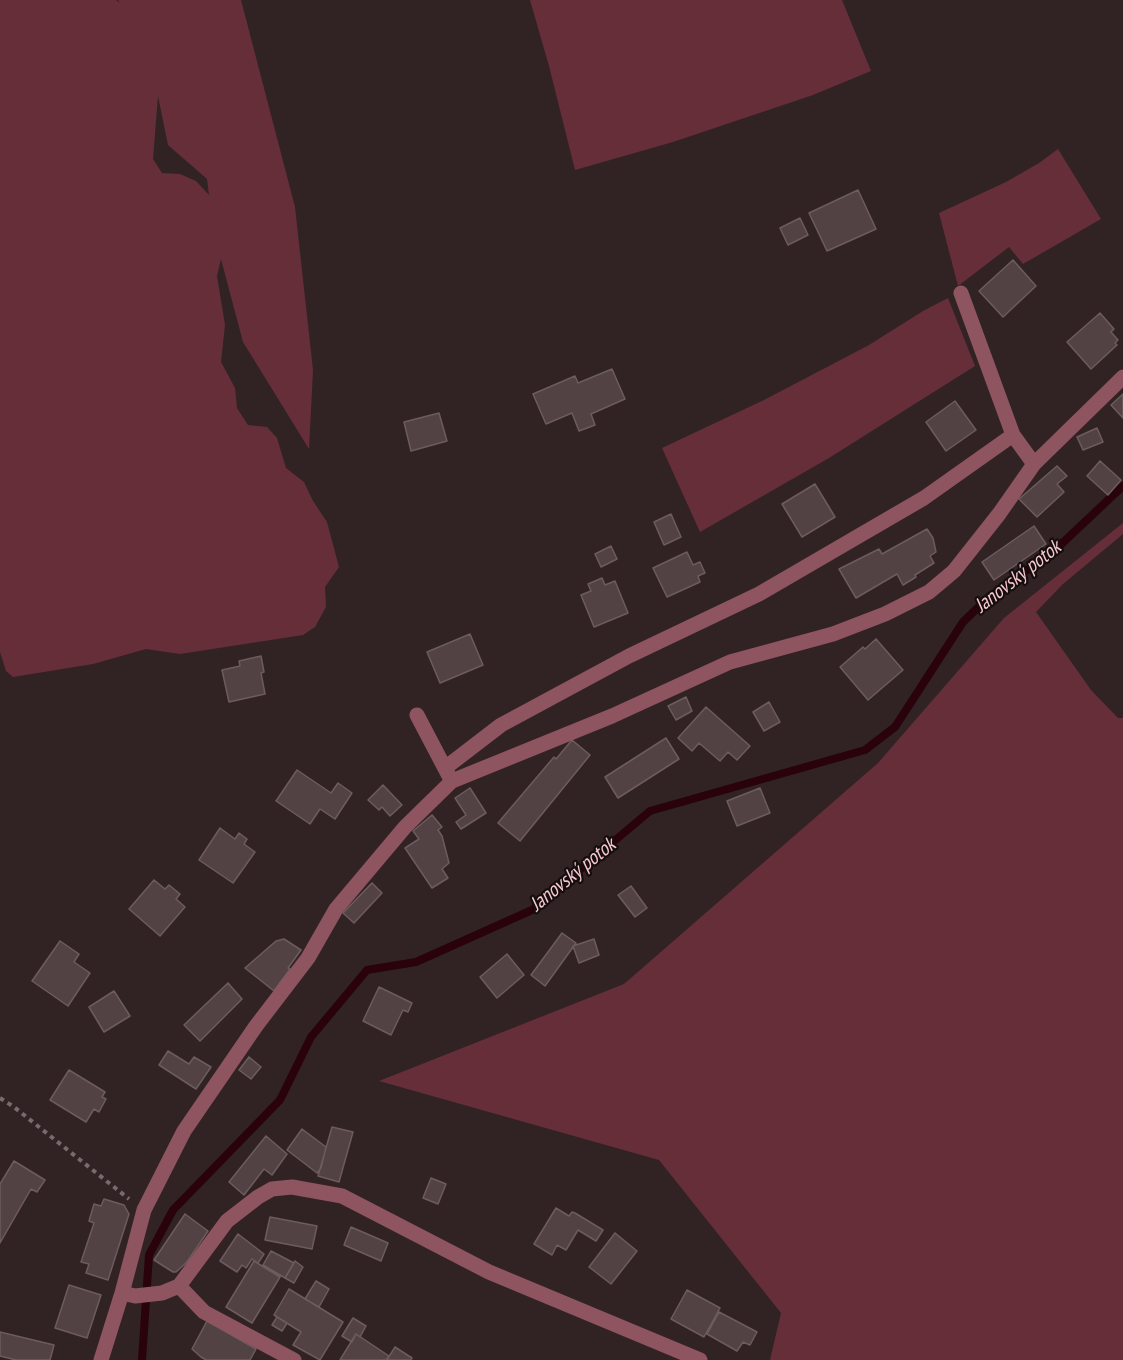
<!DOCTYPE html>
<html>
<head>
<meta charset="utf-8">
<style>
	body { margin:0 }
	canvas { display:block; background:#312224 }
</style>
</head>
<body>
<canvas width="1123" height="1360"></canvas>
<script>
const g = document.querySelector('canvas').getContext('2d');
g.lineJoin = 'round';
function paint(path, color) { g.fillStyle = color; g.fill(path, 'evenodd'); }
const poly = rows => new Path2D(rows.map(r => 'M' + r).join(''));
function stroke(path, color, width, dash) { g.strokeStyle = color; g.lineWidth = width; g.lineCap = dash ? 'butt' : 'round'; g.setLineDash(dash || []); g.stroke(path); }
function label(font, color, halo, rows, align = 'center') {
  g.font = font + ' "PT Sans Narrow",sans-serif'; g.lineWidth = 4.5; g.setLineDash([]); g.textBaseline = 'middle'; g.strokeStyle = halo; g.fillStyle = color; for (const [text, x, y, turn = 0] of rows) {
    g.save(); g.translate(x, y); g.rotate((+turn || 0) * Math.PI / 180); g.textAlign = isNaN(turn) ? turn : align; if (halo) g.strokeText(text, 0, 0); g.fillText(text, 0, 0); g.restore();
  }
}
paint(poly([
	[0,0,116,0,120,3,118,0,241,0,295,207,313,370,309,449,243,342,221,259,217,276,225,325,221,362,235,388,237,408,248,425,267,427,277,438,286,468,304,482,313,501,327,522,339,567,325,587,326,607,315,627,303,635,180,654,146,649,93,664,13,677,6,671,0,652],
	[158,96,168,145,207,179,209,195,196,181,180,174,162,173,153,159],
	[530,0,842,0,871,71,813,95,673,142,575,170,549,66],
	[1058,149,1101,219,1023,264,1009,247,958,286,939,213,1006,182,1039,163],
	[948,298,975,366,829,458,700,532,662,448,764,400,869,345,923,311],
	[1123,523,1123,534,1063,584,1036,612,1091,690,1118,718,1123,718,1123,1360,770,1360,781,1313,659,1160,379,1081,624,984,878,763,1004,618]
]), '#652e39');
stroke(poly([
	[142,1360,149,1255,173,1210,280,1100,311,1037,367,970,416,962,532,910,650,811,865,750,895,727,963,622,989,597,1054,551,1123,486]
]), '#29020c', 8);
const building = poly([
	[858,190,876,229,827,251,809,213,858,190],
	[800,218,808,235,788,245,780,228,800,218],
	[1013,260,1036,286,1003,317,979,291,1013,260],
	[1100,313,1114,329,1111,332,1118,340,1115,343,1117,345,1091,369,1067,342,1100,313],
	[612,369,625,399,591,414,595,425,579,431,572,413,546,424,533,394,575,376,578,383,612,369],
	[1123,394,1123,418,1111,405,1123,394],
	[955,401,976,430,946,451,926,422,955,401],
	[439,413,447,441,411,451,404,422,439,413],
	[1097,428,1103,442,1083,450,1077,437,1097,428],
	[1100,461,1121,480,1108,495,1087,476,1100,461],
	[1057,466,1067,476,1057,484,1064,492,1037,517,1019,499,1057,466],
	[815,484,835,517,802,537,782,504,815,484],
	[671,514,681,537,664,545,654,522,671,514],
	[1034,526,1046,544,994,580,982,562,1034,526],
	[927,529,933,538,936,552,930,556,934,563,915,575,916,577,903,585,897,574,856,598,839,569,879,549,882,554,927,529],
	[611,546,617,559,601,567,595,554,611,546],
	[687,552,693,565,700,562,705,573,698,576,700,582,667,597,653,568,687,552],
	[602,578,605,585,615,581,628,613,594,627,581,595,591,591,588,584,602,578],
	[470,634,483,665,440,683,427,652,470,634],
	[876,639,903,670,868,700,840,667,863,647,865,649,876,639],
	[261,656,264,672,261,673,265,694,229,702,222,670,240,666,239,661,261,656],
	[686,697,692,711,676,720,668,706,686,697],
	[769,702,780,722,764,731,753,712,769,702],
	[706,707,750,746,737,760,728,752,720,761,699,743,692,751,678,738,706,707],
	[666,738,679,759,618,798,605,777,666,738],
	[572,740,590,755,520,841,498,823,554,757,556,759,572,740],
	[297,770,331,793,338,783,352,793,335,819,320,809,310,824,276,801,297,770],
	[383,785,402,805,390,816,382,807,379,810,368,800,383,785],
	[470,788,486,813,461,829,456,822,466,815,455,798,470,788],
	[760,788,770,813,737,826,727,801,760,788],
	[432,815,442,827,438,830,442,836,449,863,442,869,448,878,432,888,405,848,419,839,413,831,432,815],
	[220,828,235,839,239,833,247,839,244,844,255,852,233,883,199,860,220,828],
	[154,880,165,889,169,885,180,894,176,899,185,907,160,936,129,909,154,880],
	[372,883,382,893,354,923,343,913,372,883],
	[631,886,647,908,635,917,618,895,631,886],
	[562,933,576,943,545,986,531,975,562,933],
	[284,939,301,950,288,968,290,969,274,991,245,968,276,941,284,939],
	[594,939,599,955,579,963,573,946,594,939],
	[60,941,79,954,74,962,90,973,68,1006,32,981,60,941],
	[507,954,524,975,497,998,480,977,507,954],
	[228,983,242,999,200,1041,184,1025,228,983],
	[379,987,412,1003,408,1012,403,1010,391,1035,363,1021,379,987],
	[114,991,130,1016,104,1032,89,1007,114,991],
	[168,1051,189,1064,194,1057,211,1067,196,1089,159,1065,168,1051],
	[249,1057,261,1067,251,1079,239,1070,249,1057],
	[69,1070,105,1092,102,1097,106,1099,99,1112,94,1109,86,1122,50,1100,69,1070],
	[332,1127,353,1132,339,1182,318,1176,332,1127],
	[302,1129,326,1147,321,1168,317,1173,287,1150,302,1129],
	[266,1136,287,1154,272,1175,264,1169,244,1195,229,1182,266,1136],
	[14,1161,45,1180,37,1192,31,1189,0,1243,0,1184,14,1161],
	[431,1178,446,1184,438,1204,423,1198,431,1178],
	[104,1199,124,1205,129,1214,108,1280,86,1273,89,1264,81,1262,94,1223,89,1221,94,1204,101,1206,104,1199],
	[556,1208,569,1216,572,1212,575,1213,603,1230,596,1241,578,1230,566,1250,557,1245,552,1255,534,1244,556,1208],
	[185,1214,208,1231,187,1262,176,1272,173,1272,154,1260,185,1214],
	[270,1217,317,1226,312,1249,265,1240,270,1217],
	[351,1227,388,1243,381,1261,344,1245,351,1227],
	[615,1233,637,1251,611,1284,589,1267,615,1233],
	[238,1234,264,1254,258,1263,252,1259,246,1268,242,1265,237,1272,220,1261,238,1234],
	[271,1251,294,1263,285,1278,263,1265,271,1251],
	[254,1261,280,1277,252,1323,226,1307,254,1261],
	[295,1261,303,1267,294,1283,285,1278,295,1261],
	[316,1281,329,1289,319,1307,305,1299,316,1281],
	[69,1285,101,1295,87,1338,55,1328,69,1285],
	[289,1289,343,1322,320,1360,293,1345,301,1332,274,1315,289,1289],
	[687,1290,720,1308,704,1337,671,1319,687,1290],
	[719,1312,757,1332,750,1345,743,1342,737,1351,707,1334,719,1312],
	[277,1317,287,1323,282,1331,272,1325,277,1317],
	[353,1318,366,1326,360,1337,356,1334,352,1342,342,1336,353,1318],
	[207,1321,256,1349,250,1360,206,1360,201,1357,192,1349,207,1321],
	[0,1332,54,1345,50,1360,16,1360,0,1356,0,1332],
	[356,1334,389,1356,386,1360,340,1360,356,1334],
	[395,1347,412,1358,411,1360,387,1360,395,1347]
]);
paint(building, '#524244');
stroke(building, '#6d5c5e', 1.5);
stroke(poly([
	[0,1098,14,1107,129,1199]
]), '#786b6d', 4, [4.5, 4.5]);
stroke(poly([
	[961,293,1013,435],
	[417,715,449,776],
	[445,768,501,725,629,656,759,594,924,498,1013,435,1034,464],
	[179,1286,204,1312,294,1360],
	[122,1293,135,1296,162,1293,179,1286,227,1221,258,1197,272,1189,292,1187,342,1196,489,1272,700,1360],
	[101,1360,122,1293,144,1210,184,1131,256,1026,308,958,336,909,405,827,452,781,612,716,730,662,833,634,885,614,929,592,954,571,999,514,1034,464,1123,377]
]), '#8e545f', 15);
label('italic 20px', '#fac9d0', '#140e0f', [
	["Janovský potok",1018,577,-38],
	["Janovský potok",573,875,-39]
]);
</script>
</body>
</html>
